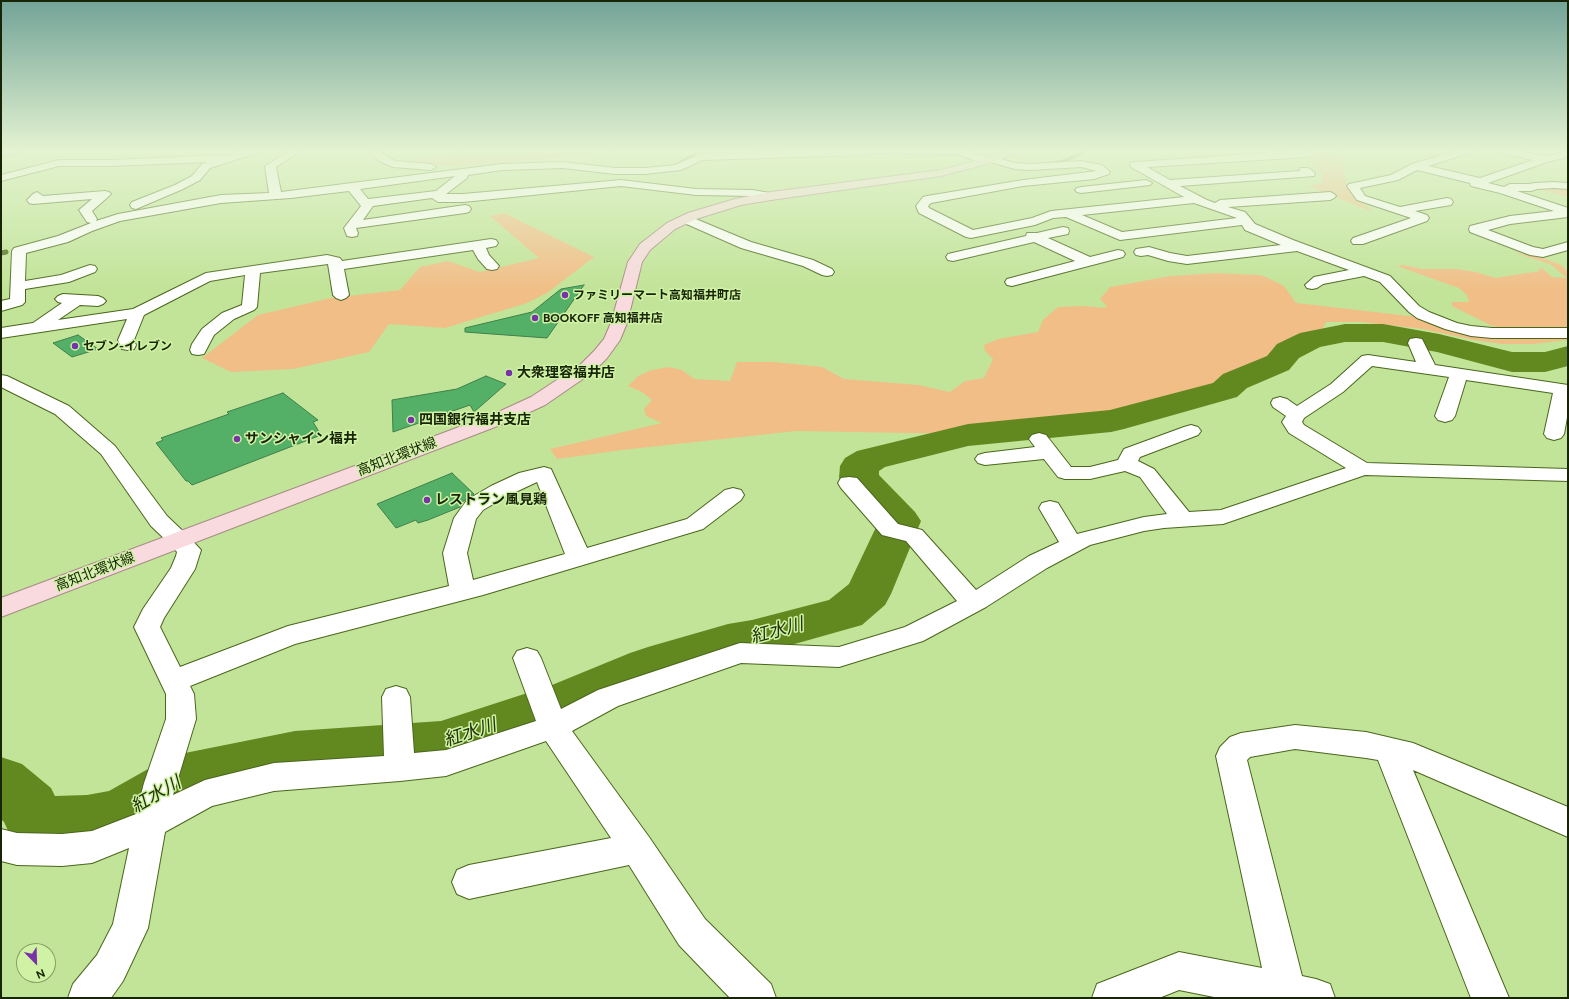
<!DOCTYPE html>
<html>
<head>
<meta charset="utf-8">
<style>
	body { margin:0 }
	#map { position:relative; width:1569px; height:999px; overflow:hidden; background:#c2e498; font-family:Figtree,sans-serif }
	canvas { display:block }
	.frame { position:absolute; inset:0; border:2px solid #182406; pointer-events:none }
	.north { position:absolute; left:16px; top:943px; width:40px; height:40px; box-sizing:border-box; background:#cff2a5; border:1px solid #86a065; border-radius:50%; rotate:157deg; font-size:11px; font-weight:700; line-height:16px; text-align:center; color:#182406 }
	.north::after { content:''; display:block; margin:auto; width:14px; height:18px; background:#7833a7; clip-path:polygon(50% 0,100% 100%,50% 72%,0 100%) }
</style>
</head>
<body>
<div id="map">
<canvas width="1569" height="999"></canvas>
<div class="frame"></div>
<div class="north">N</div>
</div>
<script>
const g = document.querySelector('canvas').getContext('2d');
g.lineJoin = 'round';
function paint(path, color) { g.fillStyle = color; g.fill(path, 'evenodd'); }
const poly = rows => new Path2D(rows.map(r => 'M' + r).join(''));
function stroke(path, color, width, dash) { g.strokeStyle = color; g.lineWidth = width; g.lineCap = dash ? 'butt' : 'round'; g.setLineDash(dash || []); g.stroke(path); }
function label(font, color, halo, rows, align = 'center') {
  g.font = font + ' Figtree,"Noto Sans JP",sans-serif'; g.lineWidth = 3; g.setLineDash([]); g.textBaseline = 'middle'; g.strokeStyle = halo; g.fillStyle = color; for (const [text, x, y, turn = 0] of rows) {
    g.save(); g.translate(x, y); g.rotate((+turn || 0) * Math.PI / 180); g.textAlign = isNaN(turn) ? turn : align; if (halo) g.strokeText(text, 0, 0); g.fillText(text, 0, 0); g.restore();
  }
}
paint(poly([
	[464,150,629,150,537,160,447,167,400,163],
	[1310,150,1347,150,1341,153,1346,165,1344,171,1346,182,1362,204,1371,209,1370,211,1308,186,1324,182,1321,180,1323,175,1312,164,1312,162,1317,160,1315,154],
	[1568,187,1568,197,1536,188],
	[504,213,594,257,547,293,527,303,445,328,389,324,369,352,293,369,231,372,202,358,258,315,331,298,400,290,420,267,448,261,480,272,539,258,490,216],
	[1515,253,1543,258,1561,265,1568,271,1568,329,1503,329,1490,325,1452,306,1452,302,1469,302,1467,295,1459,288,1397,266,1403,265,1421,269,1456,269,1476,272,1495,278,1540,271,1538,268,1543,269,1552,277,1567,278,1550,264],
	[1216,273,1260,275,1268,278,1284,286,1296,303,1418,317,1467,333,1568,335,1568,340,1532,344,1502,344,1474,340,1423,329,1361,322,1326,322,1320,334,1273,348,1266,364,1220,385,1162,405,1109,419,964,434,796,431,622,450,557,459,550,449,662,423,646,416,644,409,652,400,642,392,628,386,638,376,652,370,669,367,682,370,694,379,730,381,737,362,774,362,822,367,844,379,918,385,950,392,965,381,984,378,993,359,985,351,984,345,998,339,1038,332,1043,320,1058,307,1084,306,1104,308,1107,306,1100,299,1110,287,1170,276]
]), '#f1be87');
stroke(poly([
	[955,150,968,153],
	[681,162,692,156,705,155],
	[1049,164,1064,161,1084,152,1085,150]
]), '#4c6b18', 3.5);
stroke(poly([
	[1,253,6,252]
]), '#4c6b18', 5);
paint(poly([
	[1345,324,1383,324,1439,334,1512,352,1545,352,1568,346,1568,366,1545,372,1512,372,1437,352,1383,342,1345,342,1320,347,1299,358,1289,370,1247,388,1237,397,1124,429,1111,432,968,446,885,467,879,471,879,475,915,512,921,521,891,594,885,605,862,625,752,656,730,660,666,681,589,715,441,767,295,779,199,800,142,835,120,843,87,851,55,852,11,837,4,822,1,819,1,757,22,764,51,788,55,796,87,795,109,791,164,760,185,753,295,731,441,721,552,685,630,653,648,647,728,624,752,620,829,600,849,584,878,523,839,478,840,466,845,458,857,451,968,424,1110,410,1213,383,1223,374,1267,356,1277,344,1300,333,1345,324]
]), '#62891f');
const building = poly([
	[584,285,547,338,465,332,465,328,532,312,561,289,584,285],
	[78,335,98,349,72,357,53,343,78,335],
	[486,376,506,384,474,412,470,405,393,432,392,400,457,389,486,376],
	[283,393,318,420,313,422,321,435,192,485,188,481,186,481,156,443,161,441,163,440,161,438,229,414,227,412,283,393],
	[452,473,474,494,462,502,460,507,428,520,418,523,416,520,396,528,377,504,452,473]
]);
paint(building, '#55b067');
stroke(building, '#3e7f4a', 1);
const street = poly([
	[1,150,25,150,20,153,1,155,1,150],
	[246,150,261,150,260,152,210,168,200,180,183,189,136,209,132,208,130,205,132,202,175,185,192,176,202,164,208,162,111,166,59,166,1,181,1,175,59,160,111,160,221,155,225,156,246,150],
	[291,150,303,150,276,167,281,192,502,164,563,162,615,168,645,168,675,165,700,154,831,150,964,150,986,157,990,156,1015,163,1031,164,1081,161,1102,165,1110,172,1109,174,1094,179,1023,186,931,203,928,206,929,208,973,230,1032,218,1051,211,1184,197,1131,167,1130,165,1131,163,1135,162,1309,150,1313,154,1308,157,1147,167,1170,180,1300,171,1300,168,1308,168,1314,172,1315,174,1314,176,1180,186,1207,200,1215,203,1220,200,1330,192,1334,194,1336,196,1334,198,1330,200,1228,207,1245,212,1255,224,1293,240,1390,276,1419,306,1429,312,1457,323,1471,326,1492,328,1568,328,1568,338,1492,338,1471,336,1445,329,1417,318,1409,312,1380,282,1364,276,1323,284,1317,288,1312,289,1307,288,1305,285,1314,277,1349,270,1297,251,1187,264,1168,261,1148,255,1141,256,1136,255,1134,252,1136,249,1149,247,1170,253,1187,256,1281,245,1245,230,1242,225,1120,240,1066,217,1053,218,1035,225,971,238,966,237,919,213,916,206,923,197,927,196,1023,180,1097,171,1081,167,1031,170,1015,169,990,162,986,164,982,163,957,154,873,153,860,155,702,160,681,170,645,174,615,174,563,168,502,170,468,175,467,178,446,194,463,194,621,180,696,189,753,190,775,194,777,196,775,198,771,200,753,196,696,195,621,186,463,202,438,202,432,198,373,206,363,220,465,205,469,206,471,209,469,212,465,213,356,228,358,233,357,236,352,237,347,236,344,228,361,206,349,191,291,198,221,203,120,221,92,231,68,242,26,253,25,281,61,275,90,265,95,266,97,269,95,272,69,282,25,289,25,302,22,305,1,311,1,301,10,299,12,251,14,248,58,236,91,223,87,222,79,210,92,199,33,204,29,203,27,200,33,194,37,192,43,196,105,191,109,192,111,194,109,196,92,211,97,219,96,221,118,214,221,195,269,193,265,166,291,150],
	[455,176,436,191,368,199,360,189,455,176],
	[1194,203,1237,218,1122,232,1082,215,1194,203],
	[368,150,379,150,387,157,395,161,431,164,436,167,431,170,393,167,379,161,368,150],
	[1459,150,1474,150,1473,152,1428,166,1480,178,1533,160,1495,152,1494,150,1514,150,1546,156,1568,151,1568,157,1547,162,1488,183,1504,187,1510,184,1529,184,1535,183,1554,182,1568,183,1568,189,1554,188,1537,189,1531,191,1517,191,1568,208,1568,217,1510,224,1488,230,1533,247,1543,249,1568,242,1568,250,1543,257,1530,255,1470,232,1469,229,1470,226,1510,216,1554,211,1500,193,1471,186,1470,183,1417,170,1398,180,1360,188,1365,196,1400,207,1447,198,1451,199,1453,202,1451,205,1415,211,1427,215,1429,218,1427,221,1363,244,1353,244,1351,241,1353,238,1411,218,1357,200,1347,186,1349,184,1391,175,1412,164,1459,150],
	[1146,180,1152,183,1150,185,1081,193,1077,192,1075,190,1077,188,1081,187,1146,180],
	[686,215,751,242,813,260,832,269,834,272,832,275,827,276,822,275,803,266,741,248,682,222,680,219,682,216,686,215],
	[1063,227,1068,228,1069,231,1068,234,1048,238,1090,257,1118,250,1123,251,1125,254,1123,257,1012,286,1007,285,1005,282,1007,279,1075,261,1034,242,953,261,948,260,946,257,948,254,1026,236,1027,233,1037,233,1063,227],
	[491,239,496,240,498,243,496,246,486,248,489,255,499,266,497,269,492,270,487,269,478,259,473,250,344,269,349,295,346,298,341,300,336,298,333,295,328,264,260,273,257,307,254,310,234,319,214,335,204,354,198,355,192,354,190,350,192,344,202,329,222,313,242,305,245,275,210,281,144,315,134,340,136,345,134,349,128,350,122,349,118,340,127,319,1,338,1,328,33,323,62,303,58,302,55,299,58,296,63,294,98,296,103,298,106,301,103,304,98,306,80,305,58,320,133,309,206,273,327,255,340,258,342,261,491,239],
	[1416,338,1422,339,1435,365,1568,385,1568,412,1564,434,1561,438,1554,440,1547,438,1544,434,1553,393,1466,380,1455,416,1452,420,1445,422,1438,420,1435,416,1449,377,1372,366,1343,392,1304,418,1302,422,1304,425,1367,463,1568,469,1568,481,1365,475,1223,524,1164,528,1144,531,1090,545,1047,568,986,607,923,641,839,667,741,663,618,706,572,731,649,837,705,919,771,984,776,998,730,998,679,945,629,865,469,899,457,894,452,882,457,870,469,865,611,838,546,741,446,776,400,781,274,791,212,806,165,832,148,928,123,981,111,998,68,998,73,984,97,955,113,924,129,848,92,863,62,866,17,865,1,861,1,829,17,833,62,834,92,831,136,814,144,783,166,719,166,694,134,627,143,609,171,568,176,556,177,552,167,540,171,535,179,533,187,535,201,550,195,569,164,618,160,627,180,667,288,626,449,586,443,553,454,518,467,500,491,486,519,473,544,467,551,469,587,548,687,519,725,490,733,488,741,490,744,495,741,500,703,529,483,595,295,644,190,686,194,694,196,719,173,795,205,780,274,763,384,756,382,697,386,689,396,686,406,689,410,697,414,753,446,750,536,721,513,658,517,651,527,648,537,651,541,658,561,709,598,690,740,643,839,647,905,627,957,601,906,541,882,535,841,488,838,483,841,478,849,477,857,478,898,524,922,530,976,590,1029,556,1059,542,1039,508,1042,503,1050,501,1058,503,1077,534,1144,517,1167,514,1140,477,1125,471,1090,479,1065,479,1058,477,1044,459,985,465,978,463,975,459,978,455,985,453,1035,447,1029,439,1032,435,1039,433,1046,435,1071,467,1090,467,1118,460,1124,449,1184,427,1191,425,1198,427,1201,431,1198,435,1140,457,1138,461,1154,469,1189,512,1221,510,1346,468,1289,433,1282,422,1286,416,1273,407,1271,403,1273,399,1280,397,1287,399,1297,406,1331,384,1362,356,1368,355,1416,362,1408,343,1410,339,1416,338],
	[537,482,565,554,473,580,467,553,476,519,483,510,507,496,537,482],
	[1295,725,1366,732,1413,743,1568,807,1568,837,1413,770,1509,998,1471,998,1378,760,1366,758,1295,749,1250,757,1247,760,1302,976,1316,979,1330,984,1335,998,1219,998,1179,990,1159,998,1092,998,1097,984,1179,952,1262,968,1216,756,1220,747,1230,737,1241,733,1295,725]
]);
const secondary = poly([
	[1,375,7,376,69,406,115,446,167,516,187,535,191,540,187,545,179,547,171,545,151,526,101,454,55,414,1,387,1,375]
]);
const primary = poly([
	[1007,150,1021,150,1020,152,987,164,941,176,771,200,741,205,696,219,675,229,650,250,642,262,627,323,620,340,607,358,593,372,545,405,508,422,1,617,1,598,494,414,531,397,581,364,595,350,604,339,611,323,628,262,640,244,667,223,688,213,735,199,771,192,941,170,979,160,1007,150]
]);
stroke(street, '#4a661c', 2);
stroke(secondary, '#4a661c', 2);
stroke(primary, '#a78b85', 2);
paint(street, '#fff');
paint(secondary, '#fff');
paint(primary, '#f8dadf');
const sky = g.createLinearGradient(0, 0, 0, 290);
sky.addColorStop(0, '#72a398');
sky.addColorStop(0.52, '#e4f3d1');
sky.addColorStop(1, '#e4f3d100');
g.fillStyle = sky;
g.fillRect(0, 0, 1569, 290);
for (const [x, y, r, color] of [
	[565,295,4,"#7833a7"],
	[535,318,4,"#7833a7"],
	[75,346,4,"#7833a7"],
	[509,373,4,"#7833a7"],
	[411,420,4,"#7833a7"],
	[237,439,4,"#7833a7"],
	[427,500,4,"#7833a7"]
]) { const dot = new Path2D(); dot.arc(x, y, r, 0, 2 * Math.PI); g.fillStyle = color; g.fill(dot); stroke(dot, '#cff2a5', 1.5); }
label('bold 12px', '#182406', '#cff2a5', [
	["ファミリーマート高知福井町店",573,295],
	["BOOKOFF 高知福井店",543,318],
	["セブン-イレブン",83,346]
], 'left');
label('bold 14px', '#182406', '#cff2a5', [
	["大衆理容福井店",517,373],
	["四国銀行福井支店",419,420],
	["サンシャイン福井",245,439],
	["レストラン風見鶏",435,500]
], 'left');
label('14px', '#182406', '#cff2a5', [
	["高知北環状線",397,457,-21],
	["高知北環状線",95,572,-21]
]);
label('italic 18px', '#213207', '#cff2a5', [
	["紅水川",777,631,-15],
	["紅水川",470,733,-18],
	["紅水川",156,795,-30]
]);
</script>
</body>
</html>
